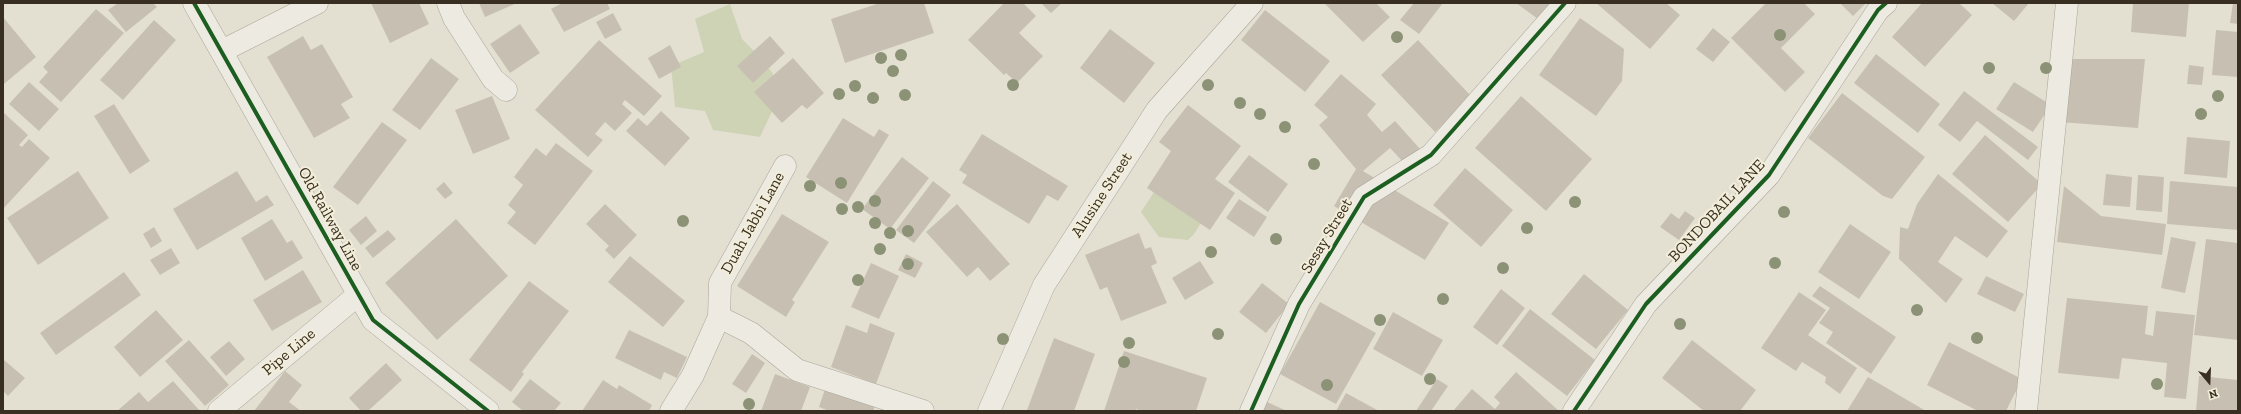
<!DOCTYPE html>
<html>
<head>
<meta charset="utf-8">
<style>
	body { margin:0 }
	#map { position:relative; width:2241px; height:414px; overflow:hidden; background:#e3e0d2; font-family:"Zilla Slab",serif }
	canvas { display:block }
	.frame { position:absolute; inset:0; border:4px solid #382f22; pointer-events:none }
	.north { position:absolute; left:2189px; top:362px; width:40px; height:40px; -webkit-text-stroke:3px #f3eed9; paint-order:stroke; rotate:161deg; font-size:11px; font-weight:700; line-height:16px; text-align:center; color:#382f22 }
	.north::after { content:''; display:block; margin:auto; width:14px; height:18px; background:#382f22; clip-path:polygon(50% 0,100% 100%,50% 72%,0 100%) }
</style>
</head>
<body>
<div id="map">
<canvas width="2241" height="414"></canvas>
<div class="frame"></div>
<div class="north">N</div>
</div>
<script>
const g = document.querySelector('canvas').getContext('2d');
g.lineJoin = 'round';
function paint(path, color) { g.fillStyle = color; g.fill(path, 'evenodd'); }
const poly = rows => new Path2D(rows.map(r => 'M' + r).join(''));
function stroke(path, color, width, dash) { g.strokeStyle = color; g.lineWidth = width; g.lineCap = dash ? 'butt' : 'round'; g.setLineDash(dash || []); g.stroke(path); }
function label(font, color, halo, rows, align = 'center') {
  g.font = font + ' "Zilla Slab",serif'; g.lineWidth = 4; g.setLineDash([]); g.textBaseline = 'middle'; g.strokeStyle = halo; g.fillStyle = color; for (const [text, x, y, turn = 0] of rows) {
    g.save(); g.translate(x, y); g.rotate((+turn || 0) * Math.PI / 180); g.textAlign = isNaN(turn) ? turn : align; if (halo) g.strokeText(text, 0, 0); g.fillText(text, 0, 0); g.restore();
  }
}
paint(poly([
	[730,4,742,39,763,60,783,88,760,137,713,130,705,111,675,107,671,66,704,52,695,19],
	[1158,186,1203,220,1194,234,1188,240,1159,237,1141,212]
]), '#cfd3b5');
paint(poly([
	[118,3,153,3,157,7,126,32,108,10],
	[371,3,419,3,429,24,390,43],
	[479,3,517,3,485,17],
	[562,3,607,3,610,9,564,32,551,9],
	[880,3,924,3,934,33,845,63,831,19],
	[1004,3,1023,3,1036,16,1019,33,1043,56,1017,83,1006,73,1004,75,968,40],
	[1041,3,1062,3,1051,13],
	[1324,3,1376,3,1390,17,1363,42],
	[1414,3,1443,3,1419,34,1400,20],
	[1516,3,1550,3,1538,19],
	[1596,3,1666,3,1680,15,1650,49],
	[1766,3,1804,3,1815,14,1781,48,1805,72,1785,92,1731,38],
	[1840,3,1866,3,1853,16],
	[1922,3,1959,3,1972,15,1925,67,1892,37],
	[1992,3,2029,3,2014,21],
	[2133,3,2189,3,2186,37,2131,32],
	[2233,3,2238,3,2238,24,2230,23],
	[96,9,124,33,61,102,39,82,48,72,43,67],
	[1265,10,1330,61,1305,92,1241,40],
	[613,13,622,30,605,39,596,22],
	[3,17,36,57,4,84,3,83],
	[1580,18,1624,49,1622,81,1596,116,1539,75],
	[154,20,176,40,123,100,100,80],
	[520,24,540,53,510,73,490,44],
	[1713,28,1730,42,1713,62,1696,49],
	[1110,29,1155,63,1124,103,1080,68],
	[2216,30,2238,32,2238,77,2212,75],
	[303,36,311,50,322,44,353,97,341,104,350,118,314,138,267,57],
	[770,36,785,53,753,83,737,66],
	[599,40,662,96,644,116,625,100,622,104,632,113,615,131,605,122,595,134,603,140,588,157,535,110],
	[1418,40,1472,97,1435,132,1381,75],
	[670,45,681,67,659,79,648,58],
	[1876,54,1940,104,1918,133,1854,83],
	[431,58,459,79,420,130,392,110],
	[793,58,824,93,807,109,802,105,782,123,754,92],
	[2069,59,2145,59,2138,128,2060,122],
	[2189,65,2204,67,2202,85,2187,84],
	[1341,74,1376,104,1367,115,1382,132,1395,121,1421,150,1405,164,1390,148,1363,171,1449,223,1425,260,1334,206,1356,169,1319,125,1328,117,1314,105],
	[29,82,59,109,39,131,9,104],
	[2014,82,2051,105,2033,132,1996,109],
	[1964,91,2038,147,2028,160,1977,121,1960,142,1938,125],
	[1842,93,1925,157,1892,199,1883,196,1808,138],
	[492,96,510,139,473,154,455,110],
	[1521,96,1592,159,1546,211,1475,148],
	[114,104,150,161,130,174,94,116],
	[1188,105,1241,146,1215,179,1235,193,1210,230,1147,188,1171,151,1159,142],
	[661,111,690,138,665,166,626,131,638,118,647,126],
	[3,112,28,135,19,145,22,147,29,139,50,158,3,209],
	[843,118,874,137,879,129,889,135,847,203,806,177],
	[382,122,407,140,358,205,333,187],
	[982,134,1068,186,1058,201,1047,195,1029,224,962,183,967,175,959,170],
	[1985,135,2042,184,2008,222,1952,174],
	[2187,137,2230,141,2227,178,2184,174],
	[556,143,593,171,535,245,507,223,516,212,508,205,523,185,514,177,536,148,546,156],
	[1249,155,1288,184,1268,212,1228,182],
	[902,157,929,178,890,229,862,209],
	[1465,168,1513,210,1481,247,1433,205],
	[78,171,109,218,38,265,7,218],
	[237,171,256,202,267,195,274,205,197,250,173,209],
	[1938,174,2008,231,1987,258,1955,236,1938,262,1963,279,1946,303,1899,259,1900,227,1908,229,1917,204],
	[2106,174,2132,177,2130,207,2103,205],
	[2138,175,2164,177,2162,212,2136,210],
	[933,181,951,195,914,243,896,230],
	[2170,181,2238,187,2238,230,2167,224],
	[444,182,453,193,445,199,436,189],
	[2064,186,2101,216,2166,224,2162,255,2057,242],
	[1239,199,1267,217,1254,237,1226,218],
	[605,204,637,235,614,259,605,250,609,246,586,224],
	[957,204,1010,264,990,281,978,267,967,277,926,232],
	[1685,211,1695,218,1679,240,1660,227,1671,213,1679,219],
	[782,214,829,242,792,300,795,302,786,317,737,286],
	[366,216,377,231,361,245,349,230],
	[272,219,287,243,292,240,303,258,265,281,241,238],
	[456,219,508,276,437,340,385,283],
	[1850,224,1891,252,1859,299,1818,272],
	[154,227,162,241,151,248,143,234],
	[388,230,396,239,373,258,365,248],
	[1139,233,1145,249,1151,247,1157,263,1151,266,1167,303,1121,321,1107,287,1100,290,1085,255],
	[2171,237,2196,242,2185,293,2161,288],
	[2206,239,2238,243,2238,340,2194,335],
	[171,248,180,263,160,275,150,260],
	[906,254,923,263,915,278,898,270],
	[630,256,685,301,663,327,608,282],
	[1200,261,1214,283,1185,300,1172,278],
	[871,263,899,276,879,319,851,307],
	[303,270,322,302,272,331,253,300],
	[124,272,141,295,56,355,40,333],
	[1584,274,1628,310,1596,349,1551,314],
	[1986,276,2024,294,2015,312,1977,294],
	[529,281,569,311,522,372,524,374,511,392,469,360],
	[1262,283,1289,304,1266,333,1239,312],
	[1820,286,1896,337,1871,374,1826,343,1833,332,1819,323,1830,308,1812,296],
	[1501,289,1525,308,1497,345,1473,327],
	[1799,292,1826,310,1808,335,1857,368,1840,394,1825,383,1826,377,1802,362,1796,371,1761,348],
	[2067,298,2148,306,2145,334,2153,336,2156,311,2195,315,2186,399,2164,397,2167,363,2122,358,2119,379,2058,373],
	[1320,302,1376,333,1336,404,1280,374],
	[1530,309,1595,360,1567,396,1502,346],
	[156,310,183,340,140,377,114,347],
	[1393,312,1443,340,1422,376,1373,349],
	[870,323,895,333,876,384,831,367,846,325,867,333],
	[629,330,687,357,677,378,664,372,661,380,615,358],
	[1054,338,1095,354,1074,411,1029,411,1027,410],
	[189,340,229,385,205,406,165,361],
	[1692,340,1756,390,1740,411,1704,411,1662,378],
	[229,341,245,359,226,376,210,357],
	[1949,342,2022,379,2006,411,1978,411,1927,385],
	[1124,351,1207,378,1196,411,1141,411,1136,409,1135,411,1104,411],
	[752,354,765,363,746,393,732,384],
	[3,359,25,378,8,396,3,391],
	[386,363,402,380,368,411,361,411,349,398],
	[285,371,302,385,289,402,301,411,254,411],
	[1516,372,1559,411,1453,411,1472,389,1495,409,1500,403,1494,397],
	[775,374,810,387,801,411,761,411],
	[2199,376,2238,380,2238,411,2196,411],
	[1868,377,1926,411,1847,411],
	[530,379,561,403,554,411,523,411,512,402],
	[1437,379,1448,386,1431,411,1416,411],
	[603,380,617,389,619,385,652,405,649,411,582,411],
	[173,381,200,411,117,411,139,392,148,402],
	[825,389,875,406,873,411,829,411,819,407],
	[1346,393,1379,411,1336,411],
	[1267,402,1287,411,1263,411]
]), '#c7c0b2');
const minor = poly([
	[194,3,373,320,488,411],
	[448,3,454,18,493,79,506,90],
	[222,51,317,3],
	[719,317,751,333,797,370,923,411],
	[219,411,359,294],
	[671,411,693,375,719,317,720,283,785,166],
	[989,411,1044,285,1157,110,1252,3],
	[1251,411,1299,304,1364,197,1431,155,1565,3],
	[1574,411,1646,304,1769,175,1878,10,1886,3],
	[2026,411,2067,3]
]);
stroke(minor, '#a9a59a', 23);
stroke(minor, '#eceae1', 22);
stroke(poly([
	[194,3,373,320,488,411],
	[1251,411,1299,304,1364,197,1431,155,1565,3],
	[1574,411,1646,304,1769,175,1878,10,1886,3]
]), '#1b5e20', 4);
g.fillStyle = '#8c9276';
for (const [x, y] of [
	[1780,35],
	[1397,37],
	[901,55],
	[881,58],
	[1989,68],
	[2046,68],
	[893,71],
	[1013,85],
	[1208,85],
	[855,86],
	[839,94],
	[905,95],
	[2218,96],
	[873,98],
	[1240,103],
	[1260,114],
	[2201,114],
	[1285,127],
	[1314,164],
	[841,183],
	[810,186],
	[875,201],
	[1575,202],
	[858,207],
	[842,209],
	[1784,212],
	[683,221],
	[875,223],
	[1527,228],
	[908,231],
	[890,233],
	[1276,239],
	[880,249],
	[1211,252],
	[1775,263],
	[908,264],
	[1503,268],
	[858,280],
	[1443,299],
	[1917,310],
	[1380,320],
	[1680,324],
	[1218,334],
	[1977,338],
	[1003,339],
	[1129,343],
	[1124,362],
	[1430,379],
	[2157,384],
	[1327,385],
	[749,404]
]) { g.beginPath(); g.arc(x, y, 6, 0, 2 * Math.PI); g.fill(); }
label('16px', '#382f22', '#f3eed9', [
	["Alusine Street",1102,195,-57],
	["BONDOBAIL LANE",1717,211,-47],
	["Old Railway Line",330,219,61],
	["Duah Jabbi Lane",753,223,-61],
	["Sesay Street",1327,236,-59],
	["Pipe Line",289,352,-40]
]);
</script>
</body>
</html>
